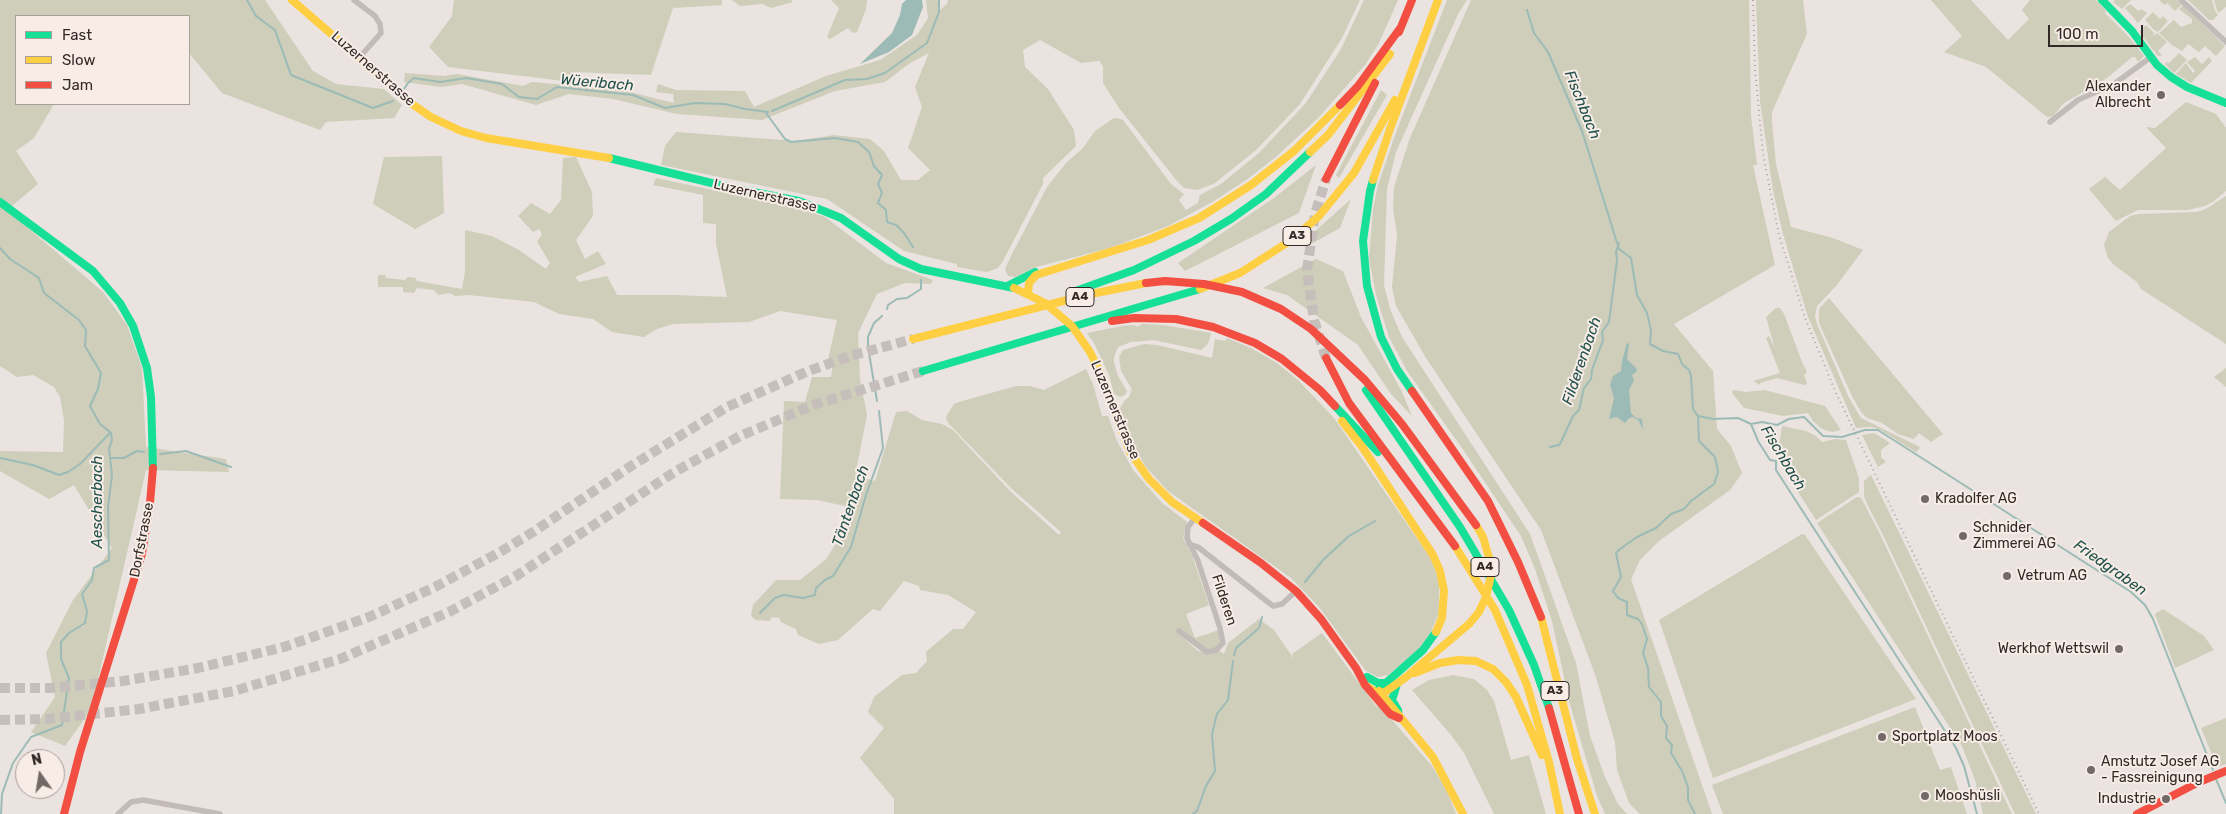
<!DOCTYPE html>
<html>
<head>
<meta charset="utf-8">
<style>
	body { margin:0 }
	#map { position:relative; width:2226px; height:814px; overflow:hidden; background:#eae3df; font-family:Rubik,sans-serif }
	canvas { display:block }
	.legend { position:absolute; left:15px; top:15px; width:175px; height:90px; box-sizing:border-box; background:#f7ece6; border:1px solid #a99e9a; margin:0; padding:6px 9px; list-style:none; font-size:15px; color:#332927 }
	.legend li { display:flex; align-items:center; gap:10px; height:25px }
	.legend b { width:25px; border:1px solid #a99e9a }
	.north { position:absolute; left:15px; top:749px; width:50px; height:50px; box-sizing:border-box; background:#f7ece6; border:1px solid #a99e9a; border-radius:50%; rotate:347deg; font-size:14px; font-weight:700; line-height:20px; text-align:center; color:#332927 }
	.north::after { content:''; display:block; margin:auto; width:18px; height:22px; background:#736a67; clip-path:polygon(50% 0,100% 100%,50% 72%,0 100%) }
	.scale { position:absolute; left:2048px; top:25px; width:95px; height:22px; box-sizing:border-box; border:2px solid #332927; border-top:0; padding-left:6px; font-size:15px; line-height:18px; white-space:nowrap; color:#332927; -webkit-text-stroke:4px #f7ece6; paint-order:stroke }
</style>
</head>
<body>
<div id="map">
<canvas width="2226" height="814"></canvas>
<ul class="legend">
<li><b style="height:6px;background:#16e098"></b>Fast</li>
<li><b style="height:6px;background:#ffcf43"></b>Slow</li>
<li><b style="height:6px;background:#f24e42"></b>Jam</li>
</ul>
<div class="north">N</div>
<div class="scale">100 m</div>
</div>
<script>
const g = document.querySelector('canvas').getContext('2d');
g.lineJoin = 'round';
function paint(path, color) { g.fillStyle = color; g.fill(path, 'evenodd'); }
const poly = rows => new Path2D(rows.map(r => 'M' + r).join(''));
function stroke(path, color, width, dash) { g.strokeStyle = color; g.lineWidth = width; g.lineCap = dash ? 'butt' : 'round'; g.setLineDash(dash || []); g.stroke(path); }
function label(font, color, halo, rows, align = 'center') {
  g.font = font + ' Rubik,sans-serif'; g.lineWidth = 4; g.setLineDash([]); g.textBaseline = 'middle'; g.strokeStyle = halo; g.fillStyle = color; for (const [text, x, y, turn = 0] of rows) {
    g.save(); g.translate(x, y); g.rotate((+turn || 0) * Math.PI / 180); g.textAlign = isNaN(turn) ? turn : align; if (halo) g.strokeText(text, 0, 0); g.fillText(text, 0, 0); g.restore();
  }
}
paint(poly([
	[0,0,265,0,313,71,336,84,384,89,402,105,394,118,326,122,320,130,222,93,189,53,189,16,16,16,16,104,54,104,34,138,16,151,38,184,7,210,103,292,127,325,142,368,146,447,226,459,229,472,146,470,91,710,65,746,31,732,55,697,46,653,73,600,112,548,74,485,49,499,0,471,0,451,63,452,64,420,60,397,54,387,33,375,17,377,0,366],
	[454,0,722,0,722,5,673,8,651,75,574,72,564,81,448,67,429,47,452,16],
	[732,0,791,0,793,2,771,8,762,4,740,6],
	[820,0,867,0,866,9,857,32,853,33,848,28,830,39,827,37,839,8,831,0],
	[926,0,938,0,940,10,947,4,948,0,1360,0,1342,38,1300,104,1256,150,1215,183,1198,190,1184,188,1177,181,1119,108,1103,83,1103,66,1099,61,1081,63,1040,40,1023,50,1025,67,1048,89,1074,130,1076,146,1043,178,1043,184,1003,261,998,268,987,272,957,267,957,264,904,251,827,199,661,165,665,146,676,132,796,141,834,135,870,139,884,151,901,180,918,180,930,170,908,148,922,107,915,87,929,53,910,63,885,82,835,91,762,120,677,114,613,99,569,94,536,105,462,84,441,87,404,82,405,73,444,76,457,74,523,86,532,82,622,90,674,103,673,94,656,92,658,84,676,90,745,91,754,107,826,76,880,60,917,35,928,18],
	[1364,0,1398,0,1379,43,1365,65,1319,117,1277,156,1249,178,1214,201,1168,226,1110,248,1036,267,1015,277,1008,276,1005,269,1011,256,1047,187,1066,163,1083,148,1095,131,1112,119,1117,118,1123,120,1171,184,1184,194,1179,200,1186,210,1198,203,1200,195,1221,184,1259,153,1306,103,1341,49],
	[1447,0,1467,0,1458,14,1396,152,1387,189,1384,285,1390,309,1402,337,1530,534,1576,663,1590,736,1605,777,1618,804,1627,814,1605,814,1597,796,1569,701,1552,621,1535,569,1521,536,1462,448,1407,371,1389,337,1376,295,1369,259,1373,209,1378,185,1395,135],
	[1471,0,1749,0,1751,116,1757,165,1753,165,1775,265,1674,324,1713,371,1717,429,1731,446,1742,473,1730,490,1659,541,1640,560,1631,579,1712,814,1640,814,1629,803,1617,770,1615,742,1596,677,1541,530,1426,358,1396,306,1392,287,1397,235,1393,208,1394,187,1410,138],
	[1756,0,1803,0,1807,34,1772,112,1772,122,1776,164,1791,227,1833,238,1863,250,1836,286,1817,306,1815,316,1817,324,1849,398,1861,418,1918,446,1920,448,1916,452,1879,429,1871,427,1856,428,1808,317,1783,234,1773,191,1760,101],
	[1931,0,1971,0,2008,40,2029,19,2022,10,2030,0,2096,0,2106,11,2105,13,2129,37,2144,56,2138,62,2135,57,2132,57,2107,78,2064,103,2053,116,2047,117,1986,67,1944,52,1962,36],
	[2115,0,2131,0,2122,9,2113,2],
	[2159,0,2177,0,2182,4,2175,11,2167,3,2165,5],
	[2188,0,2212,0,2215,11,2218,15,2213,20,2209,20],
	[2214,0,2226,0,2226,7,2218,13],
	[2130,4,2139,11,2141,9,2147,13,2138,23,2125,8],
	[2183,5,2225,46,2216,56,2205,46,2199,52,2188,44,2182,51,2172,45,2159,33,2174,20,2181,27,2192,23,2192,19,2179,9],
	[2153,12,2160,19,2163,16,2168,21,2158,32,2154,30,2145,20],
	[2146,25,2154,33,2153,36,2157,33,2167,42,2158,51,2162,55,2158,56,2140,33,2140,31],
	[2179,53,2187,60,2174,73,2165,64,2167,62,2169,63],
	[2195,57,2202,64,2209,57,2212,61,2191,83,2176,74,2186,63,2193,73,2195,71,2187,62],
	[1381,90,1387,95,1339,178,1336,175],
	[2186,102,2216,114,2226,128,2226,191,2214,201,2205,206,2188,210,2138,210,2116,221,2089,189,2105,177,2120,190,2166,148,2146,127,2155,128],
	[442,156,444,213,415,229,373,204,384,157],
	[576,157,592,192,593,216,576,240,585,259,598,251,606,264,575,277,579,282,607,276,617,295,675,295,727,297,716,244,716,224,703,223,703,195,653,185,656,178,799,208,825,217,886,263,933,280,931,284,905,283,877,294,858,333,860,379,867,415,855,476,875,481,896,412,907,411,922,420,942,424,953,430,1010,491,1059,535,1061,532,1012,489,949,424,946,419,947,415,954,404,959,402,1016,386,1030,386,1044,390,1086,369,1093,384,1102,416,1108,416,1117,441,1133,470,1162,503,1187,522,1183,538,1192,555,1209,605,1186,614,1195,638,1219,630,1220,643,1216,648,1206,650,1180,635,1198,651,1210,653,1220,651,1224,654,1228,643,1259,619,1274,630,1294,659,1292,654,1322,633,1376,706,1379,705,1432,766,1446,789,1456,814,894,814,894,799,860,758,884,728,868,712,874,697,902,675,916,673,927,661,926,652,953,629,963,629,976,612,948,595,920,590,919,586,904,581,880,611,873,609,838,640,819,644,798,635,796,629,781,622,779,618,772,617,770,621,756,620,751,616,753,605,776,580,800,580,826,559,842,534,854,508,817,500,780,499,784,401,805,402,812,377,831,377,833,365,827,364,837,320,780,311,749,322,673,324,657,329,644,337,612,332,593,319,559,314,534,302,469,295,455,296,450,293,438,295,434,290,417,288,414,293,403,292,403,287,378,287,378,275,385,275,386,278,405,280,408,277,416,278,417,281,462,289,465,272,465,230,492,236,519,250,546,269,550,263,537,242,542,234,539,229,533,232,518,216,531,203,550,214,561,200,563,158],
	[1316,165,1299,213,1185,271,1178,263,1274,198],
	[2226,196,2226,344,2141,289,2137,282,2113,264,2108,258,2104,245,2109,232,2130,216,2139,214,2197,212,2206,209],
	[1351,199,1340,228,1311,244,1303,242],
	[1316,259,1343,271,1361,317,1402,392,1412,416,1391,394,1358,345,1287,295,1263,288],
	[1829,298,1943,434,1931,442,1919,433,1914,439,1898,434,1882,423,1867,418,1861,412,1852,396,1819,323,1819,309],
	[1776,308,1780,308,1784,314,1802,362,1807,372,1804,375,1807,384,1804,385,1777,378,1760,383,1760,385,1753,381,1780,373,1766,338,1769,336,1775,349,1766,317],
	[1142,324,1163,325,1211,333,1208,344,1201,350,1153,340,1131,342,1118,347,1114,357,1114,362,1118,376,1127,391,1125,395,1120,397,1114,394,1109,375,1094,343,1087,333,1122,326,1134,325,1138,327],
	[1227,338,1251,348,1277,363,1298,380,1334,418,1431,559,1439,581,1439,613,1429,636,1421,647,1388,675,1378,677,1366,671,1319,607,1291,578,1168,491,1146,467,1131,440,1119,410,1124,401,1129,397,1132,389,1121,371,1119,357,1123,350,1144,344,1157,345,1212,358,1215,339,1225,341],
	[2226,368,2226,387,2214,377],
	[1733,390,1746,392,1765,390,1825,406,1841,430,1832,432,1822,429,1813,421,1808,413,1783,416,1744,408,1732,393],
	[1782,426,1806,431,1816,436,1822,442,1835,439,1846,440,1859,478,1859,492,1816,520,1777,459],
	[1874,433,1890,443,1881,450,1881,457,1886,462,1878,467,1862,435],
	[1871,475,2036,814,2015,814,1881,531,1867,504,1864,496,1864,481],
	[1857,497,1861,498,1879,532,2012,814,1983,814,1975,780,1962,746,1817,523],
	[1802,534,1805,535,1916,699,1713,778,1659,620],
	[2163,609,2204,636,2214,650,2175,668,2155,614],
	[1453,675,1474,679,1487,690,1494,701,1511,760,1529,755,1546,814,1494,814,1464,753,1451,735,1412,690,1429,680],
	[1915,707,1940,770,1951,767,1967,814,1723,814,1712,785],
	[2226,718,2226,764,2217,767,2201,728]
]), '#ceceba');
paint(poly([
	[906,0,922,0,923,7,912,35,889,52,860,64,892,33,900,15,902,4],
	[1627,343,1629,344,1627,359,1636,368,1637,371,1632,375,1634,380,1629,390,1631,413,1636,418,1642,419,1643,430,1639,421,1633,417,1629,418,1625,423,1617,417,1609,419,1614,398,1610,385,1613,376,1621,371,1622,361]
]), '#9cbbb6');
stroke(poly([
	[247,0,256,16,275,30,291,75,373,108,393,101],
	[1527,10,1534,33,1548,52,1582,131,1619,249,1631,258,1637,295,1647,313,1651,330,1650,344,1663,351,1678,354,1682,364,1689,370,1691,376,1693,409,1698,416,1713,419,1738,418,1751,424,1758,441,1770,460,1776,461,1776,470,1956,748,1964,766,1977,814],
	[404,89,408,83,414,78,440,82,466,78,502,84,519,97,537,99,557,87,633,95,665,108,695,103,725,104,745,109,768,112],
	[772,111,845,80,867,79,885,73,927,43,939,12,939,0],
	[766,113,785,139,791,142,835,138,858,142,869,152,874,166,882,175,878,184,882,193,878,203,886,210,887,222,896,225,904,233,913,247],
	[0,248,10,259,39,278,44,293,79,320,86,330,85,346,101,373,98,389,90,406,100,424,111,433,112,440,109,449,112,475,108,507,109,560,94,568,92,580,82,594,87,611,85,623,69,633,61,642,61,659,69,678,62,725,31,737,13,763,2,794,1,814],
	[887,309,888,305,897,299,907,298,921,289,921,280],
	[877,401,868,347,868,337,874,323,882,316],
	[1751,424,1762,422,1777,425,1789,419,1804,417,1823,436,1842,437,1865,430,1878,430,2131,592,2145,605,2153,619,2213,770],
	[1550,447,1559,445,1561,442,1573,416,1579,410,1584,388,1591,379,1592,370,1603,340,1602,332,1609,322,1617,260,1616,252,1619,243],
	[160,454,186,451,231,467],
	[0,458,33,465,59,475,68,472,80,464,110,433],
	[110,458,124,458,137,451,144,452],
	[1305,582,1323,560,1349,536,1375,521],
	[760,613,775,598,784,595,803,598,815,595,816,588,825,580,833,576,851,547,866,495,883,448,879,411],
	[1234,655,1236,648,1259,628,1262,617],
	[2216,779,2226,803],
	[1193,814,1197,811,1206,786,1215,771,1212,734,1217,714,1228,700,1233,661],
	[1695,814,1688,800,1688,787,1682,771,1671,753,1672,745,1666,738,1667,726,1661,716,1661,702,1649,687,1648,668,1643,653,1647,639,1642,624,1638,619,1627,615,1627,602,1618,598,1613,591,1621,577,1616,553,1620,549,1637,537,1656,528,1671,514,1684,509,1691,501,1714,484,1718,472,1715,457,1699,441,1698,416]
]), '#9cbbb6', 2);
stroke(poly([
	[1326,358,1314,320,1307,270,1315,214,1326,179],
	[0,688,51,688,123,681,198,668,284,647,369,617,435,587,500,552,533,532,631,466,727,407,806,372,850,356,913,339],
	[0,720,47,719,139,709,234,691,340,659,449,612,516,576,676,471,740,436,816,404,923,371]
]), '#c5beba', 10, [10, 5]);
stroke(poly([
	[354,0,375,16,380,24,381,33,359,58],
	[2181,0,2226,42],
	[2050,122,2078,100,2114,84,2151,57],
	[1189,544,1198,547,1273,606,1282,604,1296,591],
	[1179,631,1207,652,1216,650,1223,643,1220,628,1198,561,1187,538,1188,527,1194,519],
	[118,814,131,802,143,800,220,814]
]), '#c3bbb8', 5.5);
stroke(poly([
	[2102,0,2132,31,2157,65,2171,77,2187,87,2226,103],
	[609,158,728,187,799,201,841,218,899,259,921,269,1014,288],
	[1373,180,1370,191,1363,241,1367,286,1381,337,1397,369,1412,391],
	[0,202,93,271,120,303,133,326,147,368,151,397,153,468],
	[1009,285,1035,272],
	[1070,293,1134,270,1194,241,1231,219,1266,194,1310,152],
	[923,371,1200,289],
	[1366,390,1460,527,1509,610,1534,665,1549,708],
	[1335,406,1378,452],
	[1367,677,1378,683,1385,683],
	[1397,684,1392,700,1398,710,1399,718],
	[1377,698,1378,690,1423,650,1436,632]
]), '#16e098', 8);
stroke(poly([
	[292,0,412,104,431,117,461,131,486,138,609,158],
	[1310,152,1328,135,1390,54],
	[1373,180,1390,129,1438,0],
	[1014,288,1045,303,1072,326,1090,352,1101,374,1130,452,1149,479,1172,502,1203,523],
	[1200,289,1240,273,1293,239,1319,216,1354,173,1395,100],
	[1028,293,1029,283,1036,275,1148,240,1199,218,1251,185,1294,151,1340,105],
	[913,339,1091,294,1146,283],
	[1342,421,1363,448,1433,555,1440,571,1444,591,1442,618,1436,632],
	[1455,546,1495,610,1527,685,1549,762,1560,814],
	[1541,617,1577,759,1595,814],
	[1415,673,1440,663,1458,660,1476,661,1493,669,1506,682,1516,697,1542,755],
	[1365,685,1377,693,1385,692,1405,678,1469,624,1479,612,1486,597,1491,575,1490,561,1483,537,1476,525],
	[1379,691,1433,757,1463,814]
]), '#ffcf43', 8);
stroke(poly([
	[1399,32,1412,0],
	[1340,105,1358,86,1401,27],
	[1326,179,1375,83],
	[1146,283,1165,281,1204,284,1242,292,1281,309,1311,329,1365,380,1402,424,1476,525],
	[1112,321,1134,318,1176,319,1213,327,1255,343,1282,359,1320,390,1335,406],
	[1326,358,1349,403,1455,546],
	[1412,391,1488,501,1518,562,1541,617],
	[1203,523,1261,563,1296,591,1321,619,1356,668,1365,685,1390,714,1399,718],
	[1549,708,1579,814],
	[64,814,80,752,142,554,150,503,153,468],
	[2137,814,2197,783,2226,771]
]), '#f24e42', 8);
stroke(poly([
	[1753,0,1755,69,1763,154,1779,235,1805,318,1836,393,2039,814]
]), '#aba5a2', 2, [1, 4]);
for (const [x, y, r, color] of [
	[2161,95,5,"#736a67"],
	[1925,499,5,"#736a67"],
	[1963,536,5,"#736a67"],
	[2007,576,5,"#736a67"],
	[2119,649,5,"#736a67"],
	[1882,737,5,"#736a67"],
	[2091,770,5,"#736a67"],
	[1925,796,5,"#736a67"],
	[2166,799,5,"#736a67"]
]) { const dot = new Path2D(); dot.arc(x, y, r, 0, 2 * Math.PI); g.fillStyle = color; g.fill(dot); stroke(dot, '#f7ece6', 2); }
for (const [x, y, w] of [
	[1297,236,28],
	[1080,297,28],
	[1485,567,28],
	[1555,691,28]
]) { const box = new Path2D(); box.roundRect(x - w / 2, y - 9.5, w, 19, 4); g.fillStyle = '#f7ece6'; g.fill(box); stroke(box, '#332927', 1); }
label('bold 12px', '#332927', null, [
	["A3",1297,236],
	["A4",1080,297],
	["A4",1485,567],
	["A3",1555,691]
]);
label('14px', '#332927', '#f7ece6', [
	["Luzernerstrasse",373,69,41],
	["Luzernerstrasse",765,196,13],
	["Luzernerstrasse",1115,410,67],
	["Dorfstrasse",142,540,-79],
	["Filderen",1224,600,72]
]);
label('14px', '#332927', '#f7ece6', [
	["Alexander",2151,87,"right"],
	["Albrecht",2151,103,"right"],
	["Kradolfer AG",1935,499],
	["Schnider",1973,528],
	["Zimmerei AG",1973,544],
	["Vetrum AG",2017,576],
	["Werkhof Wettswil",2109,649,"right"],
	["Sportplatz Moos",1892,737],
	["Amstutz Josef AG",2101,762],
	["- Fassreinigung",2101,778],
	["Mooshüsli",1935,796],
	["Industrie",2156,799,"right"]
], 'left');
label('italic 15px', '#20514c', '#f7ece6', [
	["Wüeribach",597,83,5],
	["Fischbach",1582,105,68],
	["Filderenbach",1582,361,-71],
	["Fischbach",1783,458,59],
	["Aescherbach",98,502,-90],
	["Täntenbach",851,506,-71],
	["Friedgraben",2110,568,35]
]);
</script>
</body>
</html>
